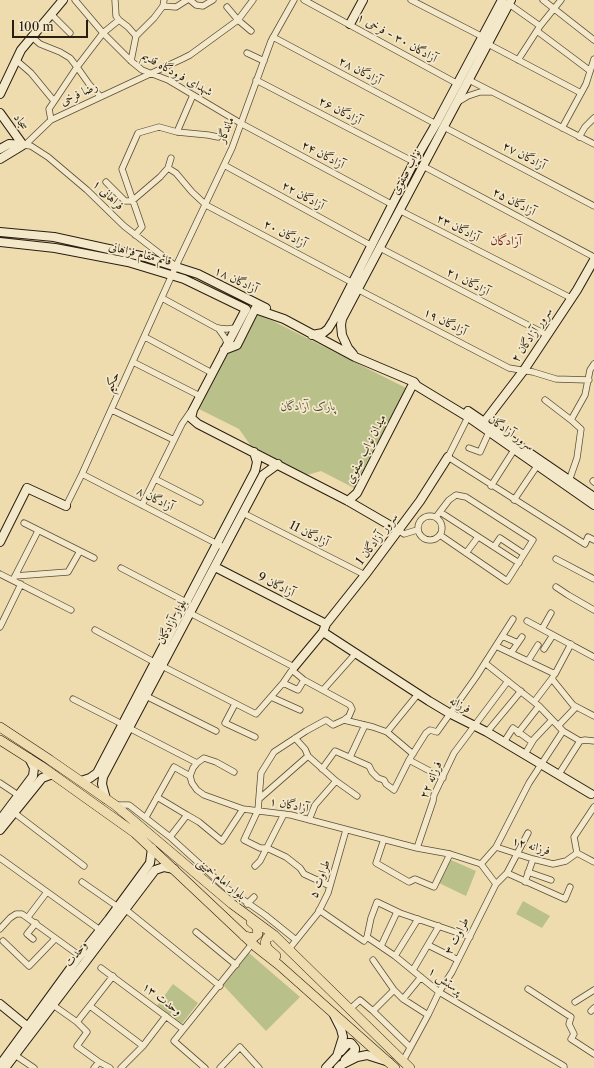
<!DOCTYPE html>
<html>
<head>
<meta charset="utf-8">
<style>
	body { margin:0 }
	#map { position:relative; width:594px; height:1068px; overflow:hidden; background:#eedcae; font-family:"Libre Caslon Text",serif }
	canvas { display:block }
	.scale { position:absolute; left:12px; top:20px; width:76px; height:18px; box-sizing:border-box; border:2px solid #291e10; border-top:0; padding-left:5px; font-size:12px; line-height:14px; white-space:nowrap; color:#291e10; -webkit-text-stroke:3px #f4e8ca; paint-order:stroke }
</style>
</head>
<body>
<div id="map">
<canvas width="594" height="1068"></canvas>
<div class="scale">100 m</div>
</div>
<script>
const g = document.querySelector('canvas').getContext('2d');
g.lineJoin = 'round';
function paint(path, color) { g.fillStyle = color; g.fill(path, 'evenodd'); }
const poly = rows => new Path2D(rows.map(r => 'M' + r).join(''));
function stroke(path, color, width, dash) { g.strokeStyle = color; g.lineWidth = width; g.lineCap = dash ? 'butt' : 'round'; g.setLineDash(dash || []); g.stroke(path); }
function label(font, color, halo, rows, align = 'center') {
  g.font = font + ' "Libre Caslon Text",Amiri,serif'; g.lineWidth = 3.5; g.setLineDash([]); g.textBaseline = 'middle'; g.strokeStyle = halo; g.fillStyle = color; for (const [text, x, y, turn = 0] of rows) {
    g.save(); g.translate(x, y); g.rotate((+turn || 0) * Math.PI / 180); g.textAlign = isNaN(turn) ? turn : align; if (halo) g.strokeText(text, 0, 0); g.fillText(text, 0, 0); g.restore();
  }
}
paint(poly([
	[257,313,406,388,354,488,321,471,307,475,251,446,239,429,197,408,226,353],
	[451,860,476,871,466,896,439,883],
	[523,901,550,916,542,928,516,914],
	[249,953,300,997,266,1031,223,985],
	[173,984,198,1003,181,1025,156,1007]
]), '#b9c08a');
const street = poly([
	[75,0,103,33,131,61,142,70,168,80,242,124,393,205],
	[115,0,116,16,119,20,128,27,136,36,154,18,163,6],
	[164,0,163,6,176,7,187,0],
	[190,0,196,5,203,6,213,0],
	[304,0,458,84],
	[411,0,483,37],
	[543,0,594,40],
	[509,4,540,26],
	[227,7,238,20,251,31],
	[51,14,70,33],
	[537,31,589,70],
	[32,37,40,44,60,52,70,58,77,67,89,84,100,96],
	[273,37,436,124],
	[488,44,581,93],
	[247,53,264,61],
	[16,60,31,73,54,101],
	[518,60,540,26,561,0],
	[131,61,136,36],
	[256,80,414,162],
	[469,80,594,144],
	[458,102,468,96,480,92,491,92],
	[51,120,49,109,77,67,103,33,119,20],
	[444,127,594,206],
	[562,128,586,84,594,59],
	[177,132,193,95],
	[579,137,585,127,594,118],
	[23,145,31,146,48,157,87,190,124,226,173,264],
	[25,145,51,120,182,59,190,55,238,20,253,0],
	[224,165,372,246],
	[423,166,594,257],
	[168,168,171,158],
	[106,182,125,201,132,201,160,177,168,168,176,173,192,192,206,205,353,283],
	[399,210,571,298],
	[135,235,142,227,122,169,138,133,159,127,177,132,208,135,218,137],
	[380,248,547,335],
	[357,289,509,368,533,372,556,379,589,380],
	[162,298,217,328,227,329,235,328],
	[218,328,225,338,227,343],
	[145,337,212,373],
	[133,362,200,396],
	[545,400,571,420],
	[112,410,174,440],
	[468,417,448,457,585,544,588,537,594,540],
	[469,448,480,452,489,432],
	[82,474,225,548],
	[155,479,200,502],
	[569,481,577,458,581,429,571,420,585,395,590,370,594,364],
	[593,481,594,482],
	[491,486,514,450],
	[514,500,537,466],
	[142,505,182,424,191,411],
	[66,506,82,474,176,266,232,148,271,41,294,0],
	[440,512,519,563],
	[243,513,365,575],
	'418 528a12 12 0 1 1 24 0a12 12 0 1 1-24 0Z',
	[436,517,449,500,456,495,466,497,533,540,507,581,440,535],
	[24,523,94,558],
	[398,530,404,534,417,530],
	[494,547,500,538,524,554],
	[466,553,478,537],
	[556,559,594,579],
	[121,568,188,603],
	[0,574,71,610],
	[15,576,68,572,80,551],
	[14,578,38,531],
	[556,587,568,595,594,610],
	[527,621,594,657],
	[0,627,21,584],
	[542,629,551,613],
	[95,630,154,662],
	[502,636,518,643],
	[496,646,555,674,571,644],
	[544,649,553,635],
	[511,653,522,637],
	[528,661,538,645],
	[485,663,539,706,563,731,580,741],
	[162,666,256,714,283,683,294,667,190,613],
	[292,670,304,680,350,705,352,709,349,716,344,720,333,725,326,720,306,731,274,752,261,773,258,810,244,840,260,848,267,848,286,857,300,868,304,874,330,886],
	[552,679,573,705,594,716],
	[283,683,298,690,304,680],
	[323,690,356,653],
	[146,696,216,731],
	[271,697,300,710],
	[73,699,122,724],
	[534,702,553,677],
	[235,704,225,723,255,737],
	[344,720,373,727,387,732,413,754],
	[558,726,576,707],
	[129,728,197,763,193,768,190,776,192,783,197,790,204,795,243,809,291,815,417,848,450,854,481,864],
	[387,732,418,694],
	[487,732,521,691],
	[518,733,539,706],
	[295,738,305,749,308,756,336,781,315,805,309,820],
	[504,742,513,728,532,742],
	[525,754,534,739,552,720],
	[350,757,365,725],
	[409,760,443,778],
	[197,763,204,758,216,762,234,772],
	[322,769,335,751,369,766,372,772,378,778,384,780,386,784,394,790,409,760,426,733,430,730,437,732,476,677,513,619],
	[559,774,580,741,585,740,594,741],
	[336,781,357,796],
	[0,783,18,795],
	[157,797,187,815],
	[259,799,308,756],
	[115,805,129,805,170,837,225,887,265,915,296,940],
	[12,811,84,866],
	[146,817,174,767,190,776],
	[170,837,187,815,199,822,222,841,243,809],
	[384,839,376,863,409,882,415,879,434,887,450,854],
	[496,847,533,859,553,864,566,861,577,853,574,837,594,807],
	[417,848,433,801,434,795,454,753,508,681],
	[577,853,594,862],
	[0,858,100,930],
	[481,864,496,847,529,783,563,731],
	[255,866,260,861,284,814],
	[528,872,551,880],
	[507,873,565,899,570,887],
	[82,882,118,907],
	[525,882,533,859],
	[496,884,507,873,528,833],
	[247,904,254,897],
	[125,909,220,986],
	[319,910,364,941,367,937,395,956,439,992,564,1066,564,1068],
	[28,917,47,892],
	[0,929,10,918,16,914,22,914,80,956],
	[196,932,236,965],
	[367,937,371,918,377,902,400,913,470,937],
	[33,939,27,934,36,923],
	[3,941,29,966,55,939],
	[428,945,458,960],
	[381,946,397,912],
	[289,949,318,913,328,893,346,830],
	[395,956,418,919],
	[101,968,183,1029],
	[413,970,439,926],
	[528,989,571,1017,569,1024,574,1034,571,1039,594,1054],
	[394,990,403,999,421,977],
	[403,999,428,1015],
	[575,1002,594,990],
	[53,1005,77,1022,87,1032,77,1046,99,1062],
	[90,1006,143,1046],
	[350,1009,360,1000,373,1011,394,990,373,960],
	[373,1011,410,1047],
	[591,1011,594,1008],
	[77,1022,113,976],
	[15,1055,34,1068],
	[403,1061,428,1015,439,992,452,972,496,884,481,864],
	[94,1068,99,1062,110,1068],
	[121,1068,143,1046,166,1016],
	[205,1068,174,1041,252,944],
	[220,1068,240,1047,259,1068]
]);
const secondary = poly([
	[350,24,363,0],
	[0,94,21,50,63,0],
	[0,113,23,145],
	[0,149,9,144,23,145],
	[0,159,23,145],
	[0,232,54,237,145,257,198,274,266,308],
	[0,242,55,248,128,262,184,279,246,309,193,410,191,418,198,424,348,501,398,530],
	[312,335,323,333,328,329,333,321,414,162,436,124,502,0],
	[224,350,237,345,255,309,284,319,355,357,414,382,417,386,468,417,594,505],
	[353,354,348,348,342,335,341,325,342,319,511,0],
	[468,411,594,497],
	[485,421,524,370,577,290,594,260],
	[348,501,357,493,414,382],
	[0,542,27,488,66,506],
	[215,567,326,624],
	[323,632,429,701,449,713,487,732,591,794],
	[294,667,323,632,326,624,365,575,420,501,448,457],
	[81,781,90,778,97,773,255,471,257,462,254,452],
	[106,799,102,784,103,777,263,475,278,464],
	[0,820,33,776,34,768,29,758],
	[0,830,42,778,50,775,54,775],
	[0,1004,28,1027],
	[341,1051,348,1043,351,1043,355,1048,355,1050,345,1060],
	[0,1065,78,958,109,919,150,863,152,848],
	[5,1068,155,870,164,867,174,869],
	[326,1068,337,1056,343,1037,341,1029,334,1015],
	[338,1068,341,1065,357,1057,367,1055,389,1062]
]);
const primary = poly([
	[0,727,50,760,115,805,232,904,274,935,410,1068],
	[0,740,41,766,135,833,256,947,279,965,395,1068],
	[274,935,267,938,265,943,268,949,276,956],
	[244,936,253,938,258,934,257,927,251,922]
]);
stroke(street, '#5a4e38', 7);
stroke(secondary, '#291e10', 10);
stroke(primary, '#291e10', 10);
stroke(street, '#f4e8ca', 5.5);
stroke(secondary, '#f4e8ca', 8);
stroke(primary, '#eedcae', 9);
label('12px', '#291e10', '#f4e8ca', [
	["آزادگان ۳۰ - فرخی ۱",397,38,29],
	["آزادگان ۲۸",360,71,28],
	["شهدای فرودگاه قدیم",177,74,29],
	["رضا فرخی",79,94,-25],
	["آزادگان ۲۶",340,111,28],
	["سجاد",21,122,54],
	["ماندگار",226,130,-68],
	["آزادگان ۲۴",323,155,28],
	["آزادگان ۲۷",524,156,28],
	["نواب صفوی",406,172,-62],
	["فراهانی ۱",108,195,43],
	["آزادگان ۲۲",303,196,29],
	["آزادگان ۲۵",514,202,28],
	["آزادگان ۲۳",458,228,27],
	["آزادگان ۲۰",285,234,28],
	["قائم مقام فراهانی",140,254,14],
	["آزادگان ۱۸",236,280,26],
	["آزادگان ۲۱",468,282,28],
	["آزادگان ۱۹",445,322,27],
	["سرور آزادگان ۲",532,335,-56],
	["حکیم",112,382,-66],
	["سرور آزادگان",511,433,35],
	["میدان نواب صفوی",366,449,-63],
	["آزادگان ۸",155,499,27],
	["آزادگان 11",309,534,27],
	["سرور آزادگان 1",377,539,-53],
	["آزادگان 9",276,585,27],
	["بلوار آزادگان",172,622,-62],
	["فرزانه",460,705,27],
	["فرزانه ۲۲",431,780,-67],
	["آزادگان ۱",289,805,11],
	["فرزانه ۱۲",531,846,16],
	["بلوار امام خمینی",221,879,39],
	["طراوت ۵",320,879,-70],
	["طراوت ۳",457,936,-63],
	["وحدت",76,954,-53],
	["پرستش ۱",445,981,36],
	["وحدت ۱۳",162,999,37]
]);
label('italic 12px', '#544f35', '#f4e8ca', [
	["پارک آزادگان",308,407]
]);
label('13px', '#7a1f14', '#f4e8ca', [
	["آزادگان",506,241]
]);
</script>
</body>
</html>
